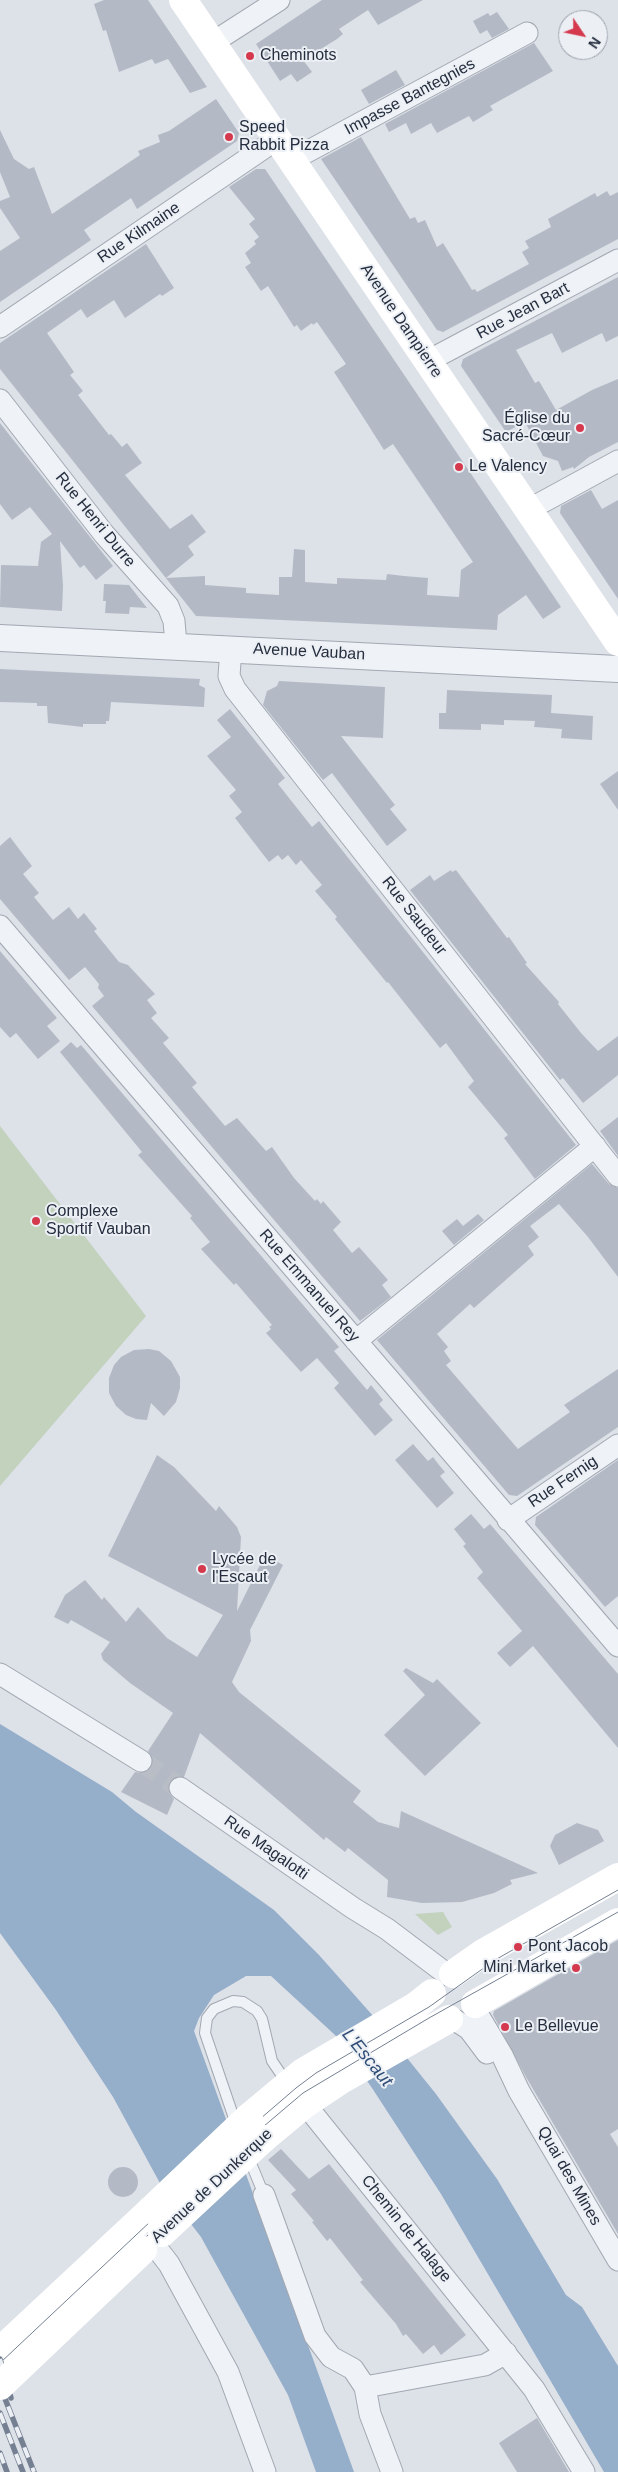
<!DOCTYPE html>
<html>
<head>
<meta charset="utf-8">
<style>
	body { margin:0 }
	#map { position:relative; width:618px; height:2472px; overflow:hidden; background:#dde1e8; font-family:Arial,sans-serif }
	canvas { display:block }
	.north { position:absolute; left:558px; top:10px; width:50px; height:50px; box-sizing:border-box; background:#ecf0f5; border:1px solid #9ca2ac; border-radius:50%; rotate:124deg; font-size:14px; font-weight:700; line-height:20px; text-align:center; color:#252e3f }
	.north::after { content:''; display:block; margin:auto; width:18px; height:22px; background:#d5394e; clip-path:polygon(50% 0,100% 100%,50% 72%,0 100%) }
</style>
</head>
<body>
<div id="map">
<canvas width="618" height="2472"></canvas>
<div class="north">N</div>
</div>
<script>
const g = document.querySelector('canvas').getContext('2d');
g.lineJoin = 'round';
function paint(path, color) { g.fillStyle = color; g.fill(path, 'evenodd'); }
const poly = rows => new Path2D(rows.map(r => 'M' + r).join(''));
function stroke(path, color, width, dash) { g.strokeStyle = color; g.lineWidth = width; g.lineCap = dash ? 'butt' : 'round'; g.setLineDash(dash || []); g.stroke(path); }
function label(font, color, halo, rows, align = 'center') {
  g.font = font + ' Arial,sans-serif'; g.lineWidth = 4; g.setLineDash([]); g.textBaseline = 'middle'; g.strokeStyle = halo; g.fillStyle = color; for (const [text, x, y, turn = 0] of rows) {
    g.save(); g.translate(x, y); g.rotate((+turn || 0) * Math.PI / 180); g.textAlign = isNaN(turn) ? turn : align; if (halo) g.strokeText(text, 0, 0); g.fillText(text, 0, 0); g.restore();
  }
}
paint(poly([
	[0,1126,146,1316,0,1486],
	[443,1912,452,1927,438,1935,415,1914]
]), '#c2d2bd');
paint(poly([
	[0,1724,112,1792,136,1812,274,1910,319,1955,374,2017,436,2094,497,2179,566,2295,582,2307,618,2366,618,2472,604,2472,441,2194,372,2088,335,2035,271,1976,246,1976,214,1995,199,2018,194,2031,354,2472,316,2472,288,2395,201,2237,161,2185,113,2097,56,2010,0,1933]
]), '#95aeca');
paint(poly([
	[104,0,148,0,207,87,190,93,168,59,155,64,152,59,119,72,106,30,103,31,94,4],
	[322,0,423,0,378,25,368,10,339,29,343,34,337,39,303,60,312,72,297,82,291,74,280,81,256,44],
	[497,12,509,29,492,38,487,30,480,34,473,21,488,13,490,16],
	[534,43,553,71,490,106,493,110,473,122,469,116,437,133,431,123,411,134,406,123,389,132,385,124],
	[396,70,405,85,369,104,361,90],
	[216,99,239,133,237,141,137,209,131,198,84,230,91,240,0,302,0,251,20,238,0,208,0,201,10,197,0,172,0,130,14,159,29,169,34,167,52,214,140,155,138,151,160,142,158,135,169,131],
	[361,137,410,219,415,217,418,223,425,220,437,247,443,243,472,290,475,289,477,292,529,264,522,252,529,248,525,241,551,227,548,219,595,193,597,197,607,191,610,196,618,192,618,239,443,332,437,330,321,159],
	[256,169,265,169,561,607,543,619,526,595,498,615,497,630,196,616,0,369,0,343,146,244,174,288,162,296,160,294,125,318,114,300,87,318,81,309,47,333,74,372,70,375,83,391,78,395,109,435,111,434,122,447,127,443,142,463,125,475,170,529,192,514,206,532,188,546,194,555,166,578,205,576,205,585,246,588,246,593,279,595,279,577,292,577,294,549,305,550,305,582,337,584,337,578,386,580,387,574,404,576,428,578,427,595,459,597,461,570,473,562,393,444,384,450,365,420,334,372,346,364,317,322,313,325,312,323,301,331,297,325,294,327,268,286,261,291,245,267,251,263,245,253,256,244,254,241,259,237,249,224,255,219,229,187],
	[618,277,618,336,606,342,602,333,562,353,552,333,516,350,535,383,539,381,556,410,592,390,618,379,618,442,589,457,574,469,573,467,562,471,558,461,543,456,525,422,506,432,461,366,463,359],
	[0,423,113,566,96,580,84,565,80,568,60,541,63,586,62,611,0,607,1,565,38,566,41,542,52,534,30,507,12,520,0,504],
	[591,490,602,509,618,500,618,599,560,513,561,506],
	[104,584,129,585,147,608,130,607,129,614,105,613,106,601,103,601],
	[0,669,200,679,199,685,205,688,204,707,111,702,109,721,106,721,106,724,83,724,83,727,48,723,47,706,37,706,37,703,0,702],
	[279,681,385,687,383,738,341,736,395,805,390,809,407,830,387,846,332,773,323,780,263,705,267,691,277,686],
	[447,690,552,695,551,713,593,716,592,740,561,738,562,729,534,727,535,721,504,720,504,725,481,724,481,730,439,729,439,713,446,713],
	[230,709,285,778,278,784,312,827,319,821,576,1145,535,1179,504,1138,508,1135,468,1087,474,1081,446,1043,440,1048,388,982,387,983,335,919,337,917,315,891,322,885,311,872,301,860,296,865,288,855,282,860,278,855,269,862,235,818,242,812,229,796,236,790,207,756,231,737,217,720],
	[618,771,618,810,600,784],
	[10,837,32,866,23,874,39,893,34,897,53,920,69,907,78,919,84,913,97,929,94,931,119,962,128,965,155,994,147,1000,157,1013,151,1018,169,1038,163,1043,197,1083,192,1087,225,1126,237,1118,266,1151,272,1147,294,1178,315,1201,317,1199,321,1204,323,1201,341,1222,333,1230,352,1253,359,1247,388,1280,382,1285,391,1297,360,1321,92,1006,104,996,98,988,99,984,85,967,69,980,0,899,0,846],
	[451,870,452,872,456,870,507,938,509,937,527,963,525,964,559,1002,558,1004,581,1033,598,1051,618,1036,618,1075,583,1103,563,1078,560,1080,410,890,430,875,434,881],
	[0,951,57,1018,47,1026,60,1041,38,1059,16,1033,10,1038,0,1027],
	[71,1042,77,1048,81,1045,339,1347,334,1351,367,1390,371,1385,383,1400,379,1404,393,1420,375,1436,334,1388,339,1383,317,1358,301,1372,266,1333,271,1329,269,1327,272,1325,236,1283,234,1285,201,1249,210,1242,190,1218,192,1216,138,1155,142,1152,60,1052],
	[618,1117,618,1156,600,1131],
	[592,1164,609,1184,618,1188,618,1277,588,1237,559,1204,530,1226,539,1237,528,1246,534,1255,474,1308,470,1304,437,1334,448,1347,444,1351,451,1361,446,1365,518,1449,570,1412,564,1405,618,1369,618,1427,517,1496,509,1495,377,1340],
	[478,1214,484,1220,454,1245,442,1231,457,1219,463,1226],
	[149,1349,159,1351,171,1361,180,1377,180,1388,176,1402,164,1416,151,1403,147,1420,136,1419,126,1415,116,1406,109,1393,109,1378,114,1365,121,1357,134,1350],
	[413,1444,428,1461,433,1457,439,1465,445,1472,440,1476,454,1493,437,1508,395,1460],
	[157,1455,174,1467,216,1511,219,1506,237,1527,241,1537,237,1611,265,1555,283,1565,250,1630,251,1641,232,1682,239,1692,361,1791,353,1802,378,1822,399,1828,401,1811,538,1873,510,1880,512,1884,494,1893,462,1902,422,1903,387,1897,388,1880,348,1848,345,1852,326,1837,324,1840,200,1733,184,1777,175,1777,170,1781,169,1793,174,1799,167,1815,121,1792,135,1772,141,1773,151,1768,153,1761,148,1751,173,1713,130,1683,103,1660,101,1654,110,1642,71,1620,68,1624,54,1617,65,1595,85,1580,102,1600,104,1597,126,1622,138,1607,167,1638,197,1657,223,1615,108,1556],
	[618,1460,618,1596,605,1607,535,1525,536,1517],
	[471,1514,484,1529,490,1524,618,1674,618,1748,533,1646,510,1667,497,1653,522,1631,477,1578,483,1572,463,1546,466,1544,454,1529],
	[406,1668,433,1683,437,1679,481,1723,425,1776,384,1735,425,1695,403,1671],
	[577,1823,598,1830,604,1841,559,1865,550,1846,555,1835],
	[618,1940,618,2129,610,2134,618,2147,618,2234,526,2077,493,2015,494,2011],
	[281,2149,309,2179,329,2164,466,2335,441,2355,434,2345,423,2354,406,2334,403,2336,396,2324,360,2282,363,2280,330,2238,327,2241,312,2222,314,2221,291,2194,296,2190,268,2160],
	'108 2182a15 15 0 1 1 30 0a15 15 0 1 1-30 0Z',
	[537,2418,569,2472,517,2472,499,2443]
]), '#b4bac5');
stroke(poly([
	[141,1761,180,1788]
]), '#b8bdc6', 21, [21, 11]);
const service = poly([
	[237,2127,205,2033,207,2018,214,2009,233,2001,243,2002,257,2011,262,2019,272,2061,287,2083],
	[248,2156,264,2195]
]);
const minor = poly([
	[212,43,279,0],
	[292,160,527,33],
	[0,327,277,139],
	[428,361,618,260],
	[0,400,104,534,168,606,174,621,176,645],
	[528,510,618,461],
	[231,648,229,676,235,689,618,1176],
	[0,926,618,1646],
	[356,1341,595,1146],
	[508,1520,618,1445],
	[0,1674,141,1761],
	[180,1788,353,1908,387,1929,448,1975],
	[474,2008,502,2055,519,2091,618,2260],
	[455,2020,469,2029,487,2053],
	[305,2104,534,2389,584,2472],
	[264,2195,315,2336,331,2357,353,2369,365,2387],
	[152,2242,169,2264,228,2372,265,2472],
	[392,2472,370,2414,365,2387,485,2365,506,2353]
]);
const tertiary = poly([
	[0,638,618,669]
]);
stroke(service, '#a2a8b2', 12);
stroke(minor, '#a2a8b2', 23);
stroke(tertiary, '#a2a8b2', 28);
stroke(service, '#eff2f6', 10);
stroke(minor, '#eff2f6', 21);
stroke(tertiary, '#eff2f6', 26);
stroke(poly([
	[183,0,618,642],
	[453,1974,483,1953,618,1877],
	[475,2004,618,1922],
	[249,2117,303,2072,417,2005,432,1993],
	[263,2139,305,2104,341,2080,449,2019],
	[0,2351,151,2210]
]), '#fff', 28);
stroke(poly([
	[0,2363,253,2125,296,2088,316,2073,429,2007,495,1960,618,1890],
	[0,2375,257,2132,303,2093,429,2018,618,1912]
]), '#758092', 1);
const rail = poly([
	[0,2359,11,2398],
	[0,2386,34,2472],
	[0,2413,23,2472],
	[0,2453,7,2472]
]);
stroke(rail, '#758092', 5.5);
stroke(rail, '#ecf0f5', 4, [11]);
stroke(poly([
	[151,2210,249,2117],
	[162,2233,263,2139],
	[0,2386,143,2250]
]), '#fff', 28);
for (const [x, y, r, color] of [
	[250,56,5,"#d5394e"],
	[229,137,5,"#d5394e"],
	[580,428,5,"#d5394e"],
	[459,467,5,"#d5394e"],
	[36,1221,5,"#d5394e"],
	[202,1569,5,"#d5394e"],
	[518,1947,5,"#d5394e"],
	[576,1968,5,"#d5394e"],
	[505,2027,5,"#d5394e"]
]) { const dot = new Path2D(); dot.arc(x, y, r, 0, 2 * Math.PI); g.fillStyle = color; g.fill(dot); stroke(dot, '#ecf0f5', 2); }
label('16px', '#252e3f', '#ecf0f5', [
	["Cheminots",260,56],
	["Speed",239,128],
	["Rabbit Pizza",239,146],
	["Église du",570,419,"right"],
	["Sacré-Cœur",570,437,"right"],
	["Le Valency",469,467],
	["Complexe",46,1212],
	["Sportif Vauban",46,1230],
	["Lycée de",212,1560],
	["l'Escaut",212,1578],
	["Pont Jacob",528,1947],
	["Mini Market",566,1968,"right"],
	["Le Bellevue",515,2027]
], 'left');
label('16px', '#252e3f', '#ecf0f5', [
	["Impasse Bantegnies",410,97,-28],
	["Rue Kilmaine",139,233,-34],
	["Rue Jean Bart",523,311,-28],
	["Avenue Dampierre",401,321,56],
	["Rue Henri Durre",95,520,51],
	["Avenue Vauban",309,652,3],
	["Rue Saudeur",414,916,52],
	["Rue Emmanuel Rey",309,1286,49],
	["Rue Fernig",563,1482,-34],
	["Rue Magalotti",266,1848,35],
	["Quai des Mines",569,2176,60],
	["Avenue de Dunkerque",212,2186,-43],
	["Chemin de Halage",406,2229,51]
]);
label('italic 18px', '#2e4c75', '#ecf0f5', [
	["L'Escaut",367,2058,51]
]);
</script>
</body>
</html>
